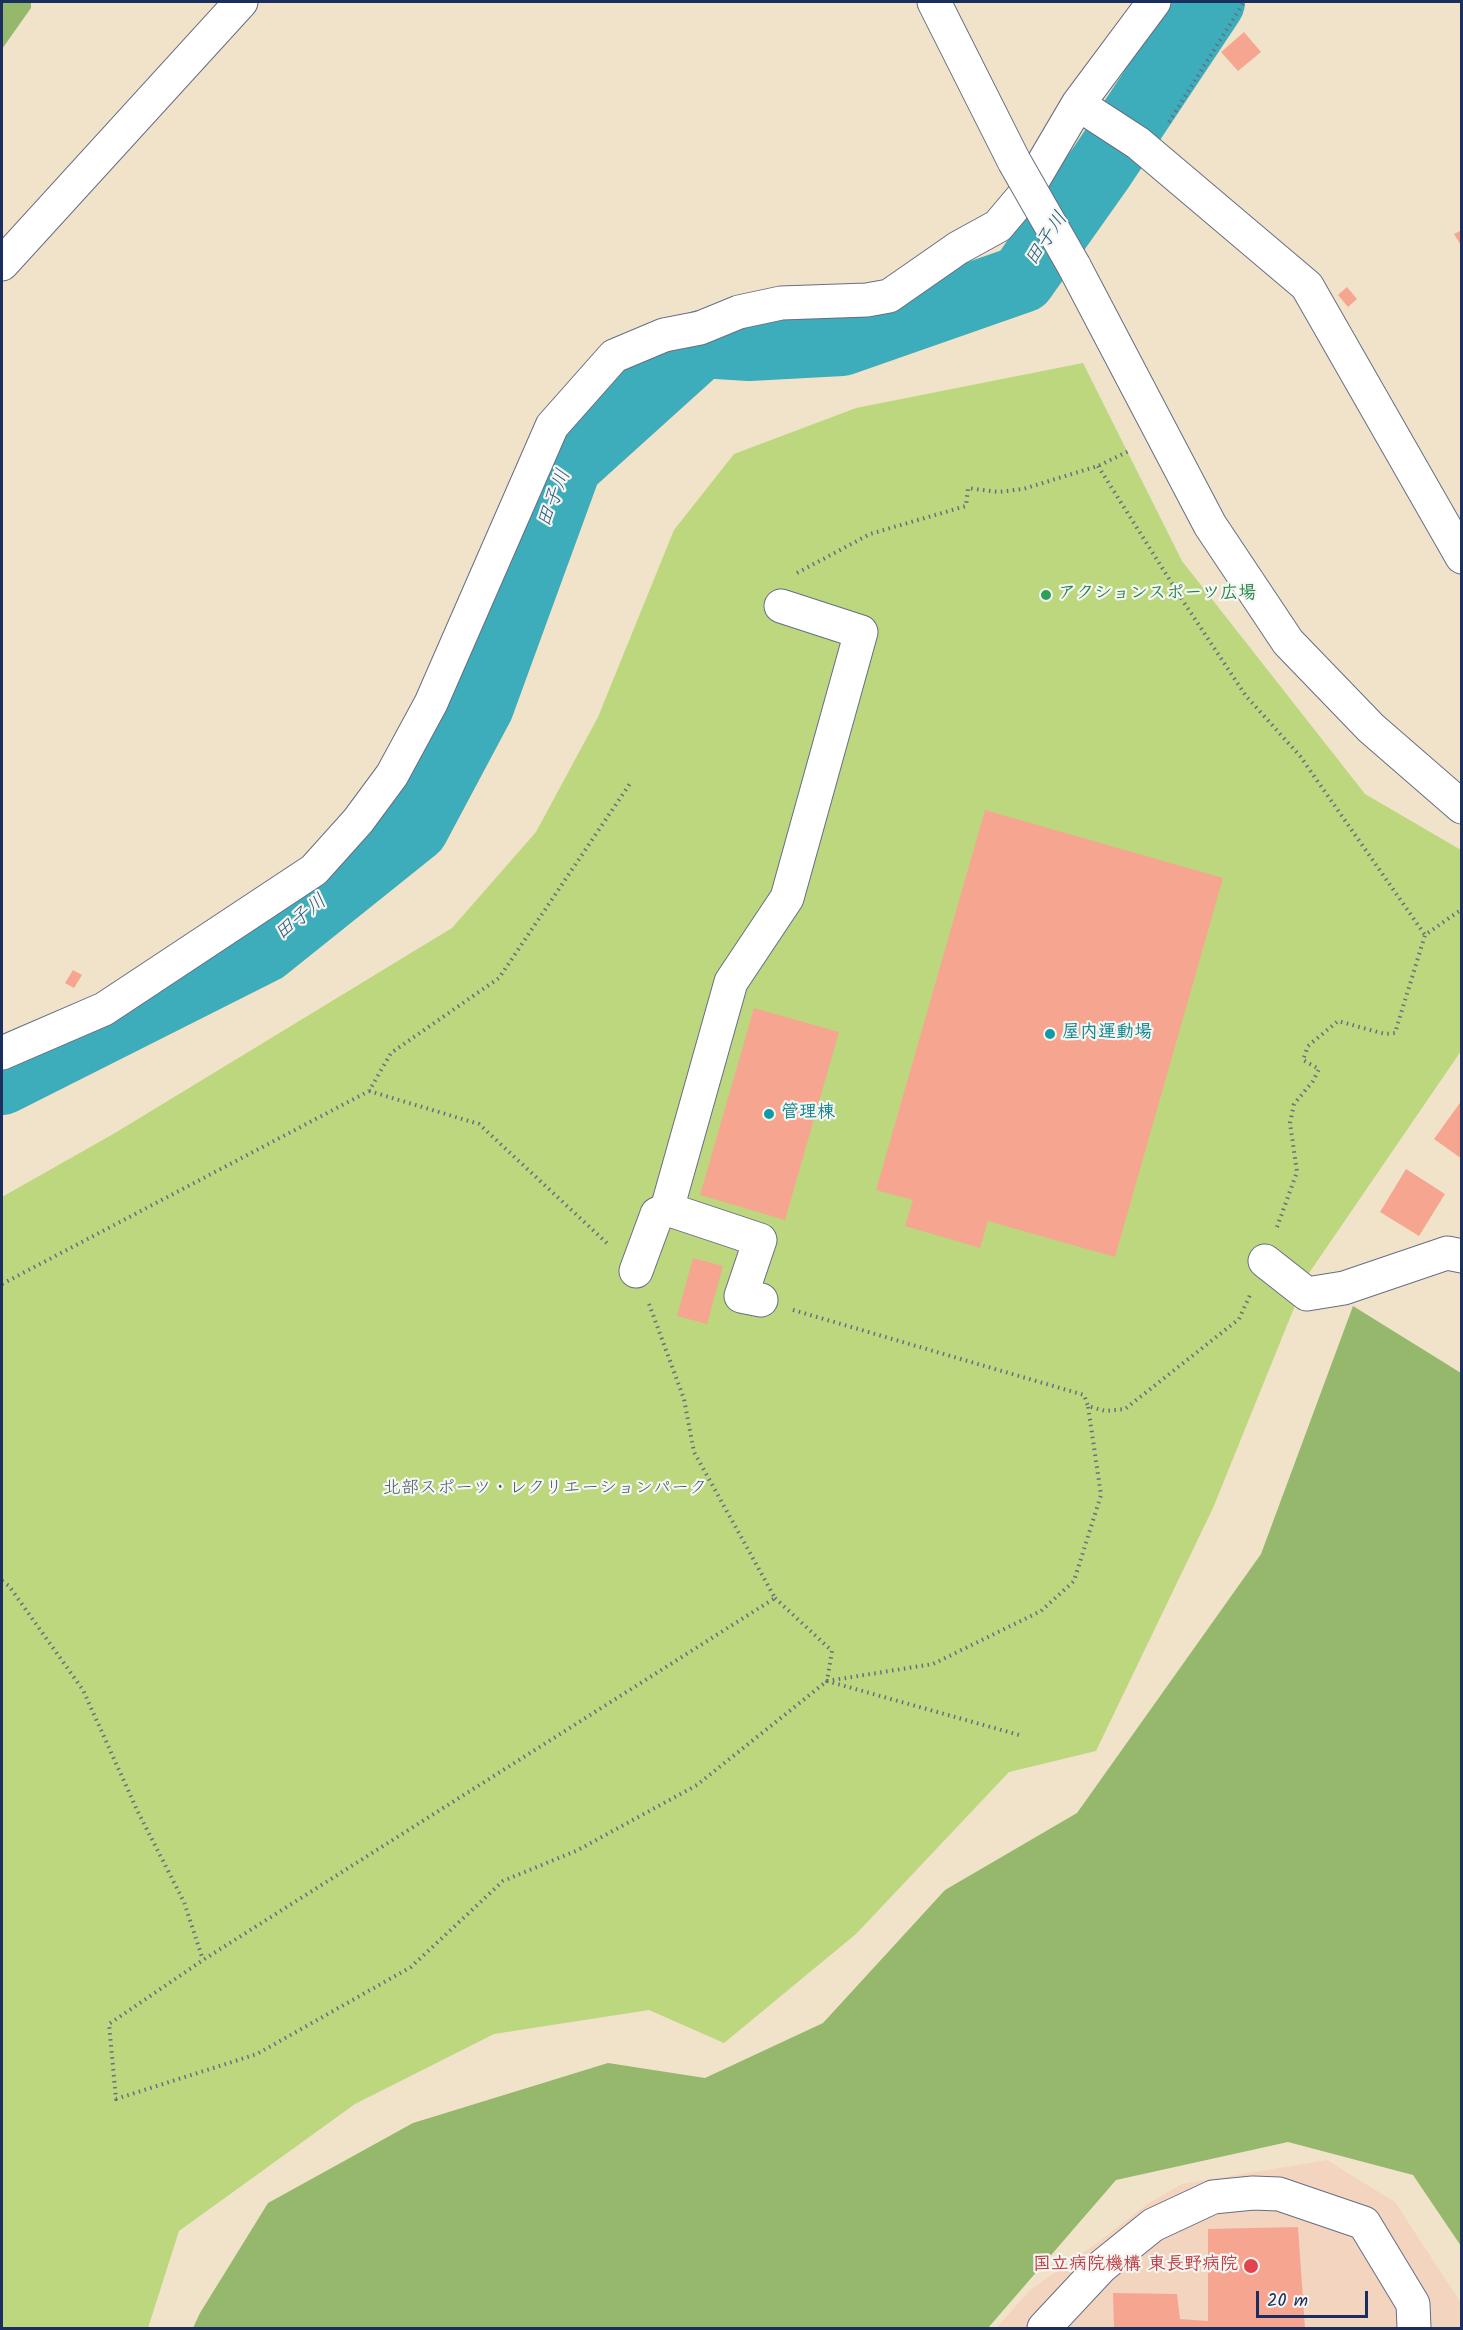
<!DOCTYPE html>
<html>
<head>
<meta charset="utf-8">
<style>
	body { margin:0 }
	#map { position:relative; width:1463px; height:2330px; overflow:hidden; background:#f1e3c9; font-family:Kalam,sans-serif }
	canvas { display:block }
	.frame { position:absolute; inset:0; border:3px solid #1b2f5e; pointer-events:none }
	.scale { position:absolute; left:1256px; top:2291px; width:112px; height:27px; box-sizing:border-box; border:3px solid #1b2f5e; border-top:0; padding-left:8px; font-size:18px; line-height:21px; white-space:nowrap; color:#1b2f5e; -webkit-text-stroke:4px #f6f6f2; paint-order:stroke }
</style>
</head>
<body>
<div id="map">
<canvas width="1463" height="2330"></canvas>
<div class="frame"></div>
<div class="scale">20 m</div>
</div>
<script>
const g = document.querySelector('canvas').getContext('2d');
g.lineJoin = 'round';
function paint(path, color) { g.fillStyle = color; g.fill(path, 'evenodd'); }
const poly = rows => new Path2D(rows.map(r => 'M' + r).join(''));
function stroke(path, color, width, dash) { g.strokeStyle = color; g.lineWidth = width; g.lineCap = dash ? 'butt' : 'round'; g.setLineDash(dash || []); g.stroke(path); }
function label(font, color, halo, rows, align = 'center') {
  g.font = font + ' Kalam,"Klee One",sans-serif'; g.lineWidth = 4.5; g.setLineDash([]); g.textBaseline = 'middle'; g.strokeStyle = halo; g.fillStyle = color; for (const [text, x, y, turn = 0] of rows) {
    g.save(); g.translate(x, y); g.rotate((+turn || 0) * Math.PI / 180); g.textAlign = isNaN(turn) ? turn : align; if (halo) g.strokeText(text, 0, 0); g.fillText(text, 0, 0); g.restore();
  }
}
paint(poly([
	[1327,2160,1395,2202,1461,2303,1461,2328,996,2328,1030,2290,1100,2241,1147,2204,1182,2184]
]), '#f3d4bf');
paint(poly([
	[1083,363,1182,561,1365,794,1461,850,1461,1051,1307,1276,1213,1508,1096,1751,1009,1772,856,1934,724,2043,649,2010,494,2034,355,2104,179,2231,148,2328,2,2328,2,1197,115,1133,452,928,536,832,598,717,674,530,734,454,856,408]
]), '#bcd77d');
paint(poly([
	[2,2,31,2,31,8,2,49],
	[1353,1306,1461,1373,1461,2246,1413,2175,1288,2142,1116,2180,988,2328,193,2328,200,2313,268,2203,413,2123,608,2063,705,2078,823,2023,945,1890,1077,1813,1261,1554]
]), '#95b86c');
stroke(poly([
	[2,1081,264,949,415,828,480,706,568,465,702,344,749,347,842,342,1022,279,1102,166,1211,2]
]), '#3eadbb', 68);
paint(poly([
	[1244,32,1261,52,1238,71,1221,52],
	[1462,230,1462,247,1454,234],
	[1347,287,1357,299,1348,307,1338,295],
	[985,810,1223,878,1115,1257,988,1221,980,1248,905,1226,913,1200,876,1190],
	[73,970,82,975,74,988,65,983],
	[754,1008,839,1032,785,1220,700,1195],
	[1462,1100,1462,1159,1434,1139],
	[1406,1169,1445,1194,1419,1236,1380,1212],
	[693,1258,723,1266,707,1324,677,1316],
	[1298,2227,1305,2328,1114,2328,1113,2293,1177,2294,1180,2319,1208,2321,1208,2229]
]), '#f6a690');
const minor = poly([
	[934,2,1014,161],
	[1078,104,1138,143,1307,286,1462,557],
	[2,264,241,2],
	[1074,266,1210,525,1288,642,1371,728,1462,807],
	[2,1053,104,1009,314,870,358,821,392,775,431,703,552,426,614,356,664,335,700,328,739,312,781,303,867,300,889,296,958,248,998,226,1025,194,1078,104,1154,2],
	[1265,1261,1307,1294,1344,1288,1447,1253,1462,1256],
	[636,1271,657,1214,667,1209],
	[761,1300,741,1296,760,1240,667,1209,731,982,787,898,861,632,781,606],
	[1044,2328,1101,2267,1153,2225,1213,2197,1253,2193,1279,2194,1364,2223,1413,2304,1414,2328]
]);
stroke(minor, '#666e83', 35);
stroke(poly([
	[1169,122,1244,2],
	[1098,466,1183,601,1246,696,1300,756,1425,935],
	[797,573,870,534,966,506,968,488,998,492,1023,489,1098,466,1131,450],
	[369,1091,479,1124,609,1245],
	[1277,1227,1297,1172,1290,1123,1294,1104,1313,1081,1319,1069,1303,1060,1308,1046,1338,1021,1385,1034,1395,1033,1425,935,1462,909],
	[2,1284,369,1091,391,1053,499,978,631,782],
	[649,1304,684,1399,694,1452,775,1598,203,1960,109,2024,116,2099,257,2054,411,1967,503,1881,578,1850,697,1785,827,1681,933,1664,1041,1611,1074,1581,1101,1495,1088,1406],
	[793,1310,1084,1395,1088,1406,1105,1411,1125,1409,1239,1319,1250,1295],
	[2,1581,9,1586,83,1690,137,1810,184,1902,203,1960],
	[775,1598,832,1651,827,1681,1019,1735]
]), '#666e83', 4, [1.5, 4.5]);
stroke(minor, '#fff', 33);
const minorBridge = poly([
	[1014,161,1074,266]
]);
stroke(minorBridge, '#666e83', 35, []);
stroke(minorBridge, '#fff', 33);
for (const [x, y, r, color] of [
	[1046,595,6,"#2e9e5b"],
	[1050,1034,6,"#0f9aa8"],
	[769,1114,6,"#0f9aa8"],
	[1251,2266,8,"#e0444e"]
]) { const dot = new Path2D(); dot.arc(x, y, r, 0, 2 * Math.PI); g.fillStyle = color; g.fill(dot); stroke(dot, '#f6f6f2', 2); }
label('bold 18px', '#27864d', '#f6f6f2', [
	["アクションスポーツ広場",1058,595]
], 'left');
label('bold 18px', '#0d838f', '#f6f6f2', [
	["屋内運動場",1062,1034],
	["管理棟",781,1114]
], 'left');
label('18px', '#435966', '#f6f6f2', [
	["北部スポーツ・レクリエーションパーク",545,1490]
]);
label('bold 18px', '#be3a42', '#f6f6f2', [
	["国立病院機構 東長野病院",1238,2266]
], 'right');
label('italic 20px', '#275b7f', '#f6f6f2', [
	["田子川",1048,240,-56],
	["田子川",556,499,-69],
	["田子川",302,919,-39]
]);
</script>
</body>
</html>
